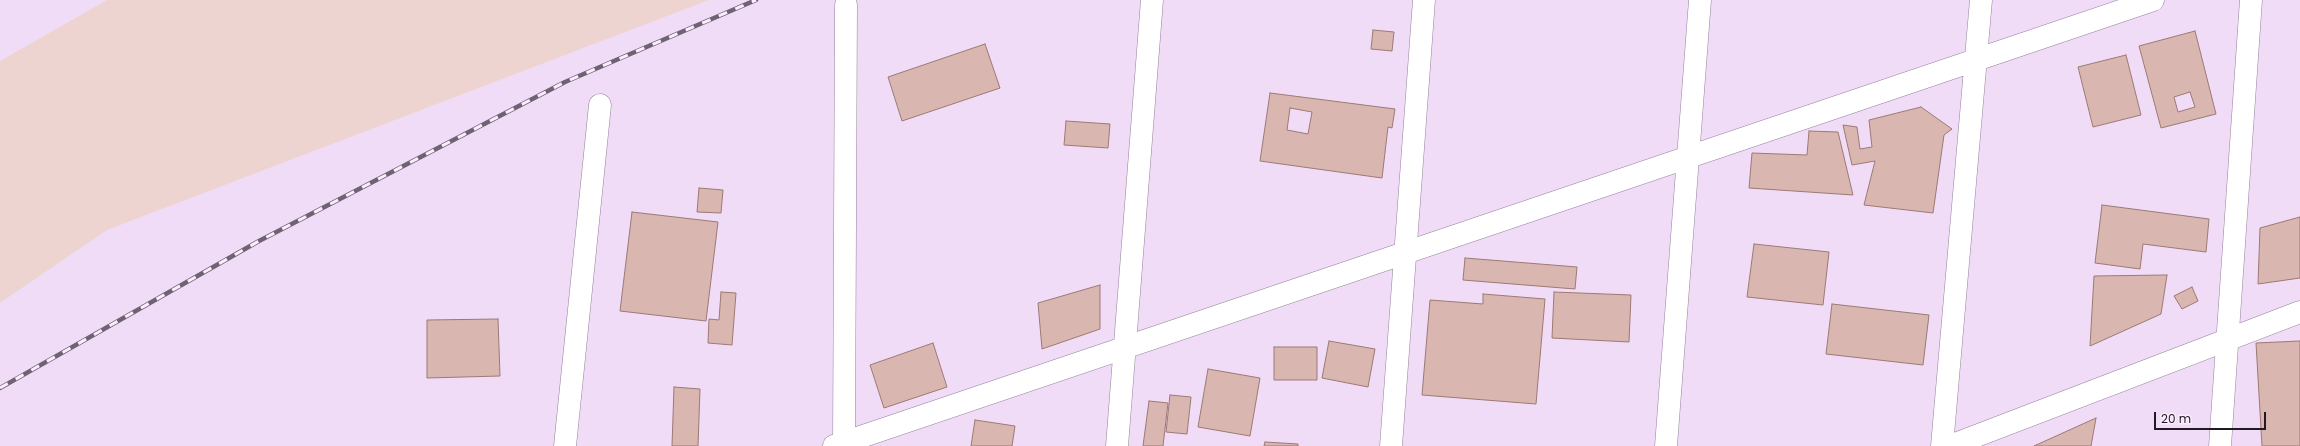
<!DOCTYPE html>
<html>
<head>
<meta charset="utf-8">
<style>
	body { margin:0 }
	#map { position:relative; width:2300px; height:446px; overflow:hidden; background:#f1dcf8; font-family:Poppins,sans-serif }
	canvas { display:block }
	.scale { position:absolute; left:2154px; top:412px; width:112px; height:18px; box-sizing:border-box; border:2px solid #211923; border-top:0; padding-left:5px; font-size:12px; line-height:14px; white-space:nowrap; color:#211923; -webkit-text-stroke:3px #f9edfe; paint-order:stroke }
</style>
</head>
<body>
<div id="map">
<canvas width="2300" height="446"></canvas>
<div class="scale">20 m</div>
</div>
<script>
const g = document.querySelector('canvas').getContext('2d');
g.lineJoin = 'round';
function paint(path, color) { g.fillStyle = color; g.fill(path, 'evenodd'); }
const poly = rows => new Path2D(rows.map(r => 'M' + r).join(''));
function stroke(path, color, width, dash) { g.strokeStyle = color; g.lineWidth = width; g.lineCap = dash ? 'butt' : 'round'; g.setLineDash(dash || []); g.stroke(path); }
paint(poly([
	[107,0,709,0,107,230,0,303,0,61]
]), '#eed4d0');
const building = poly([
	[1373,30,1394,32,1392,51,1371,49,1373,30],
	[2195,31,2216,114,2161,128,2139,46,2195,31],
	[2190,92,2195,107,2178,112,2174,97,2190,92],
	[985,44,1000,88,902,121,888,77,985,44],
	[2126,55,2141,115,2093,127,2078,67,2126,55],
	[1270,93,1395,109,1392,128,1388,127,1382,178,1260,161,1270,93],
	[1290,108,1312,112,1308,134,1287,130,1290,108],
	[1921,107,1952,129,1944,135,1933,213,1864,205,1875,161,1852,165,1843,125,1857,127,1860,149,1872,147,1869,120,1921,107],
	[1066,121,1110,124,1108,148,1064,145,1066,121],
	[1809,131,1838,132,1853,195,1749,188,1752,153,1807,155,1809,131],
	[699,188,723,190,721,213,697,212,699,188],
	[2102,205,2209,219,2206,252,2143,244,2140,269,2095,263,2102,205],
	[632,212,718,222,706,321,620,311,632,212],
	[2300,217,2300,278,2258,284,2260,228,2300,217],
	[1754,244,1829,252,1823,305,1747,297,1754,244],
	[1465,258,1577,267,1575,289,1463,280,1465,258],
	[2167,275,2161,314,2090,346,2094,276,2167,275],
	[1100,285,1100,329,1042,349,1038,303,1100,285],
	[2192,287,2198,301,2182,309,2174,296,2192,287],
	[721,292,736,293,732,345,708,343,709,319,719,320,721,292],
	[1554,292,1631,295,1629,342,1552,338,1554,292],
	[1483,294,1545,299,1536,404,1422,395,1430,300,1483,304,1483,294],
	[1832,304,1929,315,1923,365,1826,354,1832,304],
	[498,319,500,376,427,378,427,320,498,319],
	[1329,341,1375,349,1368,387,1322,378,1329,341],
	[2300,341,2300,446,2262,446,2256,343,2300,341],
	[933,343,947,387,884,408,870,365,933,343],
	[1274,347,1317,347,1317,380,1274,380,1274,347],
	[1208,369,1260,378,1250,436,1198,427,1208,369],
	[674,387,700,389,698,446,672,446,674,387],
	[1170,395,1191,397,1187,434,1166,432,1170,395],
	[1149,401,1168,403,1163,446,1143,446,1149,401],
	[2096,418,2091,446,2034,446,2096,418],
	[975,420,1015,426,1012,446,971,446,975,420],
	[1265,442,1298,444,1298,446,1264,446,1265,442]
]);
paint(building, '#dab6b0');
stroke(building, '#9b7974', 1);
const street = poly([
	[565,446,600,105],
	[834,446,2153,0],
	[844,446,846,5],
	[1117,446,1152,0],
	[1391,446,1424,0],
	[1666,446,1700,0],
	[1942,446,1981,0],
	[1950,446,2300,312],
	[2220,446,2251,0]
]);
stroke(street, '#94819b', 23);
stroke(street, '#fff', 22);
const rail = poly([
	[0,388,259,241,565,82,756,0]
]);
stroke(rail, '#6f6273', 4.5);
stroke(rail, '#f9edfe', 3, [9]);
</script>
</body>
</html>
